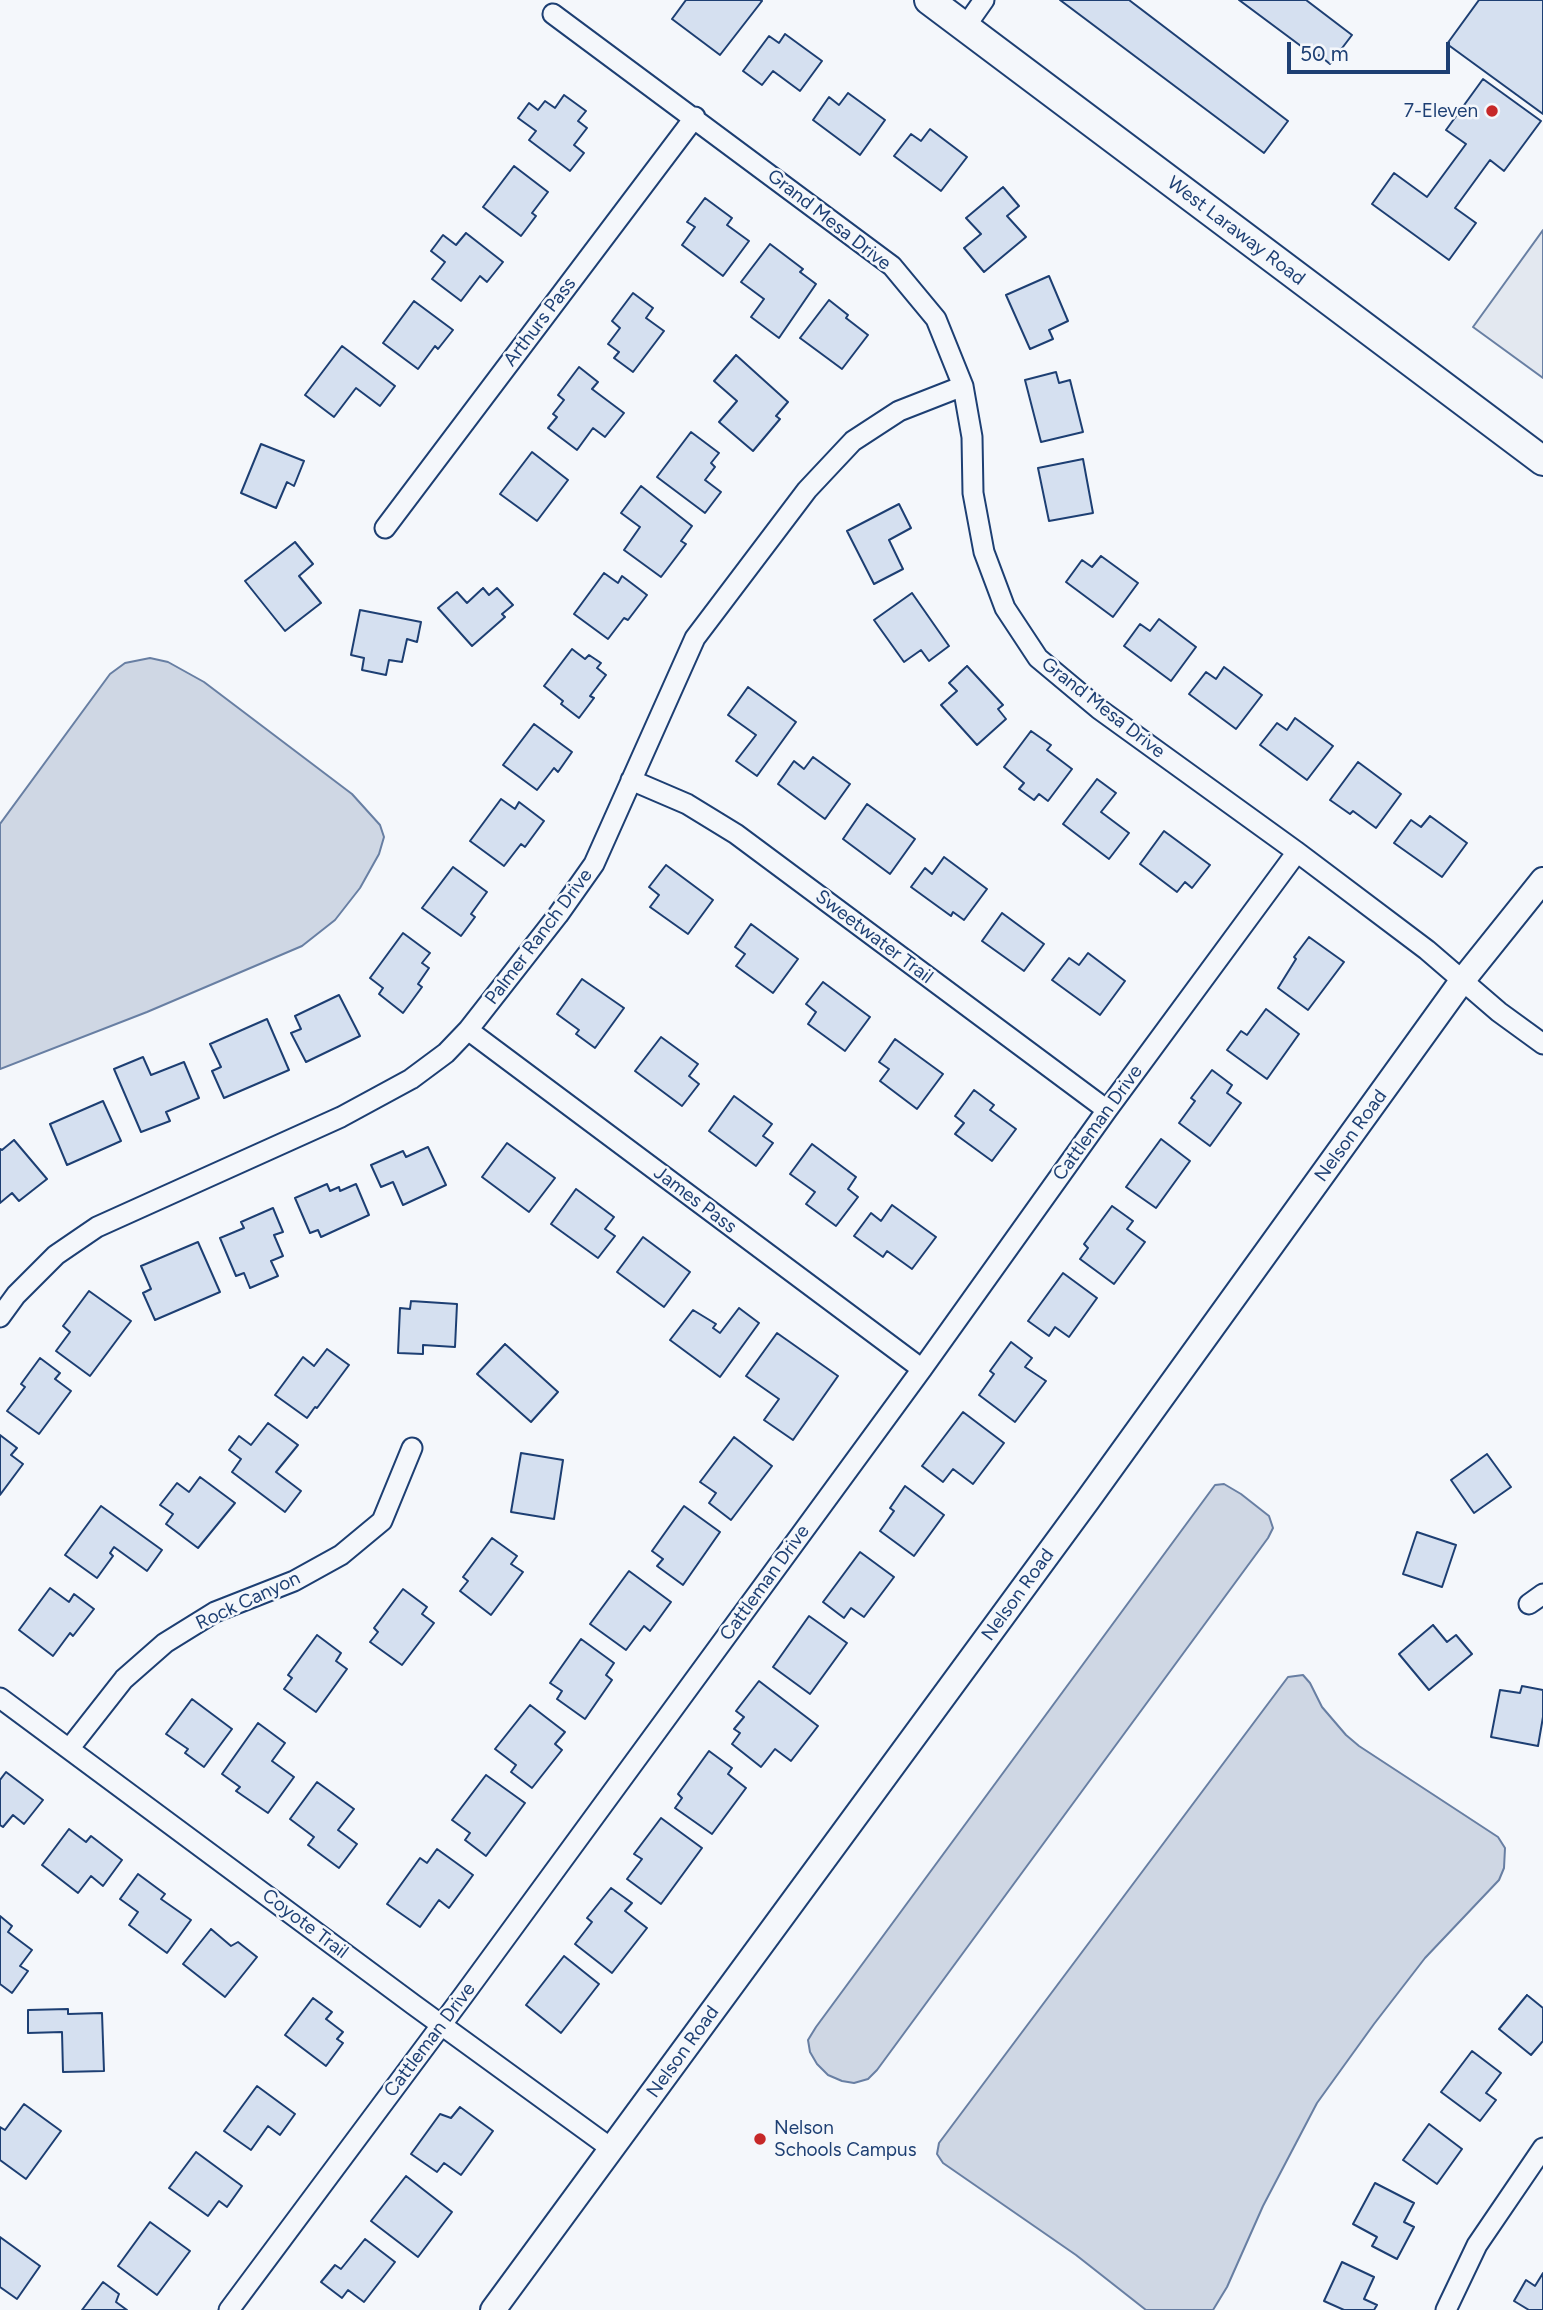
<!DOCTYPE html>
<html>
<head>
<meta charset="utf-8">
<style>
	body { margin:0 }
	#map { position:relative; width:1543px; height:2310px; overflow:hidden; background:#f4f7fb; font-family:Figtree,sans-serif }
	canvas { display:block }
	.scale { position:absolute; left:1287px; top:42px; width:163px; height:32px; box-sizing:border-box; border:4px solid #1d3f73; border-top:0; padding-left:9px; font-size:21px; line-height:24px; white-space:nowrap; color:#1d3f73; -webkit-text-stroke:5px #f4f7fb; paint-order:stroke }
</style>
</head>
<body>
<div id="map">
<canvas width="1543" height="2310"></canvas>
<div class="scale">50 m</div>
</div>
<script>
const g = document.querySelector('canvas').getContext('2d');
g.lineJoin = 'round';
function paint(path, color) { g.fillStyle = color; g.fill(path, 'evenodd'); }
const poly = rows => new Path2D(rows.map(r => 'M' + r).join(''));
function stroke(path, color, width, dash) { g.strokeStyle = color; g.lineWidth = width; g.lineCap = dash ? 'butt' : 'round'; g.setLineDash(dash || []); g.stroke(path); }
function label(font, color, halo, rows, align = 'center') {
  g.font = font + ' Figtree,sans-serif'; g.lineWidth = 5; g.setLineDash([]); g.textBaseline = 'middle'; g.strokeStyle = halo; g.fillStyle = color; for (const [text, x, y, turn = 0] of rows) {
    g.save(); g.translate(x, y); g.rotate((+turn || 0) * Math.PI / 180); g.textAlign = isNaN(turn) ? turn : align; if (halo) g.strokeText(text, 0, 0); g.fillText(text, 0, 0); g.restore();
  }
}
const parking = poly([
	[1543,230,1543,378,1473,327,1543,230]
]);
paint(parking, '#e3e8f0');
stroke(parking, '#687fa3', 2);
const water = poly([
	[150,658,168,662,204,682,352,794,380,825,384,837,379,854,360,888,335,920,302,946,147,1012,0,1069,0,824,110,674,125,663,150,658],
	[1224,1484,1241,1494,1269,1516,1273,1528,1268,1538,877,2070,868,2079,854,2083,842,2081,828,2075,817,2064,810,2052,808,2040,816,2027,1215,1485,1224,1484],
	[1303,1675,1310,1683,1322,1707,1346,1735,1359,1746,1498,1837,1505,1848,1504,1868,1499,1880,1425,1958,1374,2024,1317,2103,1263,2206,1227,2287,1213,2310,1146,2310,1076,2255,943,2163,937,2154,939,2143,1288,1677,1303,1675]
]);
paint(water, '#cfd7e4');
stroke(water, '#687fa3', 2);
const building = poly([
	[686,0,760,0,762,1,720,55,672,19,686,0],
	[1060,0,1129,0,1288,121,1264,153,1060,0],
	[1239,0,1306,0,1352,35,1330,64,1319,55,1317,58,1239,0],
	[1479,0,1543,0,1543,114,1447,44,1479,0],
	[785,34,822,61,800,91,773,71,762,85,743,71,769,36,779,43,785,34],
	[1483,79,1541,121,1504,171,1490,160,1455,208,1476,223,1449,260,1372,204,1394,173,1427,197,1466,144,1446,130,1483,79],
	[848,93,885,120,860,155,813,120,829,97,839,105,848,93],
	[564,95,586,111,578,121,587,128,574,145,584,153,570,171,529,140,536,131,518,118,529,103,538,110,545,101,555,108,564,95],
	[930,129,967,157,941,191,894,156,911,134,921,141,930,129],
	[514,166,548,192,532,213,536,216,521,236,483,207,514,166],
	[1003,187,1019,206,1007,216,1026,237,984,272,964,248,981,234,966,218,1003,187],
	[705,198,732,218,727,225,749,241,723,276,682,245,695,227,687,222,705,198],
	[466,233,503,262,487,282,480,276,461,301,432,279,445,262,431,251,443,235,456,245,466,233],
	[770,244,803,269,800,272,816,284,779,338,751,317,764,299,741,282,770,244],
	[1049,276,1068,321,1049,330,1053,339,1030,349,1006,295,1049,276],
	[633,293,653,308,646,318,664,331,633,372,614,358,619,352,608,344,620,328,612,321,633,293],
	[829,300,848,315,846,318,868,335,842,369,800,338,829,300],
	[414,301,453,330,438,349,435,346,418,369,383,343,414,301],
	[342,346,395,386,380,406,356,388,334,417,305,395,342,346],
	[736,355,788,402,776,416,780,419,753,451,719,422,737,401,714,381,736,355],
	[579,367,598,382,592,389,624,413,605,437,593,428,577,450,548,428,557,417,553,414,564,400,558,395,579,367],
	[1056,372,1059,383,1070,380,1083,432,1041,442,1025,380,1056,372],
	[691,432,719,453,711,463,715,467,705,480,721,492,705,513,657,477,691,432],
	[261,444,304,461,294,486,287,482,276,508,241,493,261,444],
	[532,452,568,480,537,521,500,494,532,452],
	[1083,459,1093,513,1049,521,1038,468,1083,459],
	[641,486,692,526,681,541,686,544,661,577,624,550,640,527,621,513,641,486],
	[899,504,911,528,889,540,903,569,874,584,847,531,899,504],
	[295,542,313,564,299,576,321,603,285,631,245,581,295,542],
	[1101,556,1138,583,1113,617,1066,582,1082,560,1092,567,1101,556],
	[604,573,618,583,622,576,647,595,628,620,624,618,608,639,574,614,604,573],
	[483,588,489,595,497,588,513,605,502,614,505,617,472,646,438,608,457,592,467,603,483,588],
	[912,593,949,646,929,661,921,650,904,662,874,620,912,593],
	[360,610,421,622,417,642,407,639,402,662,389,660,386,675,362,670,364,658,351,655,360,610],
	[1159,619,1196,647,1171,681,1124,646,1140,624,1150,631,1159,619],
	[572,649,585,659,589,655,601,663,597,668,606,675,590,696,594,698,579,718,561,704,563,701,544,686,572,649],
	[967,666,1003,705,998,709,1006,719,977,745,941,705,957,691,949,683,967,666],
	[1224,667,1262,695,1236,729,1189,694,1206,672,1216,679,1224,667],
	[748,687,796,722,757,776,736,761,756,735,728,715,748,687],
	[1295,718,1333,746,1307,780,1260,745,1277,723,1287,730,1295,718],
	[534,724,572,752,558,772,554,768,537,790,503,765,534,724],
	[1031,731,1051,745,1047,750,1072,769,1048,801,1039,794,1034,800,1019,789,1024,783,1004,767,1031,731],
	[813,757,850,784,825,819,778,784,794,761,804,769,813,757],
	[1358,762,1401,794,1376,828,1353,811,1350,814,1330,800,1358,762],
	[1097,779,1116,793,1101,812,1129,833,1109,859,1063,824,1097,779],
	[501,799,515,809,519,802,544,821,525,847,521,844,504,866,470,841,501,799],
	[867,804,915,839,890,874,843,839,867,804],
	[1430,816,1467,843,1442,877,1394,843,1411,820,1421,827,1430,816],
	[1164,831,1210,865,1192,888,1185,882,1177,892,1140,864,1164,831],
	[944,857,987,889,964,920,953,912,951,916,911,887,925,868,932,874,944,857],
	[666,865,713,900,688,934,650,907,659,895,649,887,666,865],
	[453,867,487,892,471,914,475,917,461,936,422,908,453,867],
	[1002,913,1044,944,1024,971,982,941,1002,913],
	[751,924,798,959,773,993,736,966,745,954,735,947,751,924],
	[403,933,430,953,422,963,429,968,418,984,422,987,403,1013,379,994,383,988,370,978,403,933],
	[1309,937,1344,962,1308,1010,1278,988,1296,959,1294,957,1309,937],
	[1088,953,1125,981,1100,1015,1052,980,1069,958,1079,965,1088,953],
	[582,979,624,1008,595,1048,576,1034,579,1030,557,1014,582,979],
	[823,982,870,1017,845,1051,808,1024,816,1012,806,1004,823,982],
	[339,995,360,1036,306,1062,291,1033,301,1029,295,1016,339,995],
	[1266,1009,1299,1034,1267,1079,1227,1050,1241,1031,1247,1035,1266,1009],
	[267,1019,289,1070,224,1098,212,1071,221,1067,210,1044,267,1019],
	[661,1037,698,1064,689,1076,699,1084,682,1106,635,1071,661,1037],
	[895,1039,943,1074,917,1109,880,1081,889,1069,879,1062,895,1039],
	[143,1057,151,1075,184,1062,199,1098,166,1112,170,1121,141,1132,114,1069,143,1057],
	[1212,1070,1232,1085,1227,1093,1241,1103,1210,1146,1179,1123,1195,1101,1191,1098,1212,1070],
	[974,1090,994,1105,990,1110,1016,1129,992,1161,955,1134,964,1123,955,1116,974,1090],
	[734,1096,772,1124,763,1136,773,1143,756,1166,709,1131,734,1096],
	[103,1101,121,1141,67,1165,50,1124,103,1101],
	[1161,1139,1190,1161,1156,1208,1126,1187,1161,1139],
	[14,1140,47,1179,19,1201,12,1193,0,1203,0,1149,2,1150,14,1140],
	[507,1143,555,1178,529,1212,482,1177,507,1143],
	[812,1144,856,1177,848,1189,858,1197,836,1226,806,1204,815,1192,790,1174,812,1144],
	[428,1147,446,1185,403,1205,393,1182,381,1187,371,1165,403,1151,406,1157,428,1147],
	[327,1184,330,1191,339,1187,340,1191,356,1184,369,1215,321,1237,318,1230,310,1233,295,1198,327,1184],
	[576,1189,614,1217,605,1229,615,1236,598,1258,551,1224,576,1189],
	[892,1205,936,1237,912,1269,887,1251,883,1257,854,1236,871,1213,881,1221,892,1205],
	[1112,1206,1133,1221,1127,1229,1145,1242,1114,1284,1080,1259,1088,1248,1084,1244,1112,1206],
	[273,1208,283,1232,274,1235,283,1256,271,1261,278,1276,250,1288,244,1273,236,1276,220,1238,244,1228,241,1222,273,1208],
	[643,1237,690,1272,664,1307,617,1272,643,1237],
	[198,1242,220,1292,155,1320,143,1293,151,1289,141,1266,198,1242],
	[1063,1273,1097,1298,1069,1337,1055,1327,1049,1336,1028,1321,1063,1273],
	[89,1291,131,1321,90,1376,56,1351,70,1332,63,1326,89,1291],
	[411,1301,457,1304,455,1347,423,1345,423,1354,398,1353,400,1308,410,1309,411,1301],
	[739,1308,759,1323,720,1377,670,1340,693,1310,716,1324,713,1328,720,1333,739,1308],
	[777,1333,838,1376,793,1440,764,1420,779,1399,746,1376,777,1333],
	[1011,1342,1032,1358,1025,1367,1046,1381,1015,1422,979,1395,994,1374,990,1371,1011,1342],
	[505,1344,558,1392,531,1422,477,1374,505,1344],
	[327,1349,349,1365,317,1408,315,1407,307,1418,275,1395,303,1357,314,1366,327,1349],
	[40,1358,60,1373,55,1379,71,1391,39,1434,7,1411,25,1387,21,1384,40,1358],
	[963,1412,1004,1443,973,1484,953,1469,943,1482,922,1466,963,1412],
	[268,1423,298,1445,276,1472,301,1491,285,1512,232,1472,241,1459,229,1450,239,1436,251,1445,268,1423],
	[0,1435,17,1448,11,1455,23,1464,0,1495,0,1435],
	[734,1437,772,1466,731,1520,709,1503,716,1493,700,1482,734,1437],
	[521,1453,563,1460,554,1519,511,1512,521,1453],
	[1487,1454,1511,1487,1474,1513,1451,1480,1487,1454],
	[200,1477,235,1503,198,1548,166,1524,173,1514,160,1505,177,1483,189,1492,200,1477],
	[905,1486,944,1515,914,1556,880,1531,894,1511,890,1508,905,1486],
	[101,1506,162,1550,147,1571,114,1547,110,1553,113,1556,97,1578,65,1555,101,1506],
	[684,1506,720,1532,683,1585,657,1566,663,1559,652,1551,684,1506],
	[1417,1532,1456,1545,1442,1587,1403,1574,1417,1532],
	[492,1538,517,1556,511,1564,523,1572,491,1615,460,1591,468,1581,463,1577,492,1538],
	[860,1552,894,1577,864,1617,851,1608,844,1618,823,1602,860,1552],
	[629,1571,671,1602,650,1631,644,1626,626,1650,590,1624,629,1571],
	[50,1588,69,1602,74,1594,94,1609,73,1636,70,1633,53,1656,19,1630,50,1588],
	[403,1589,427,1607,422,1614,434,1623,402,1665,370,1642,378,1632,374,1628,403,1589],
	[809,1616,847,1643,810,1694,773,1667,809,1616],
	[1433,1625,1447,1642,1456,1635,1472,1654,1429,1690,1399,1654,1433,1625],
	[317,1635,341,1653,336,1661,347,1669,316,1712,284,1689,292,1678,288,1675,317,1635],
	[581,1639,614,1663,606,1675,612,1680,585,1719,557,1699,562,1691,550,1683,581,1639],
	[759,1681,818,1726,791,1761,775,1749,761,1767,732,1744,740,1733,734,1729,744,1717,736,1711,759,1681],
	[1522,1686,1543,1690,1543,1717,1538,1746,1491,1737,1500,1690,1520,1693,1522,1686],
	[192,1699,232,1729,204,1767,185,1753,188,1749,166,1734,192,1699],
	[530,1705,565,1732,555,1744,562,1750,532,1788,511,1772,516,1765,495,1749,530,1705],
	[258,1723,285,1743,272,1761,294,1777,268,1813,236,1791,240,1787,222,1774,258,1723],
	[709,1751,732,1768,728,1774,746,1788,712,1834,675,1808,682,1798,678,1794,709,1751],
	[6,1772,43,1800,24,1824,13,1815,3,1827,0,1825,0,1780,6,1772],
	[486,1775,525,1803,486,1856,465,1840,470,1833,452,1820,486,1775],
	[317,1782,354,1809,338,1830,357,1844,339,1868,308,1845,314,1837,290,1819,317,1782],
	[661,1818,702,1848,661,1904,627,1879,642,1859,634,1854,661,1818],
	[69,1829,86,1842,91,1836,122,1860,103,1886,91,1876,78,1893,42,1865,69,1829],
	[437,1849,473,1875,449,1908,439,1900,420,1927,387,1904,420,1858,427,1863,437,1849],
	[138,1874,165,1894,161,1899,191,1920,167,1953,129,1925,138,1912,120,1899,138,1874],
	[611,1888,632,1903,625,1911,647,1928,612,1973,575,1944,592,1922,587,1918,611,1888],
	[0,1916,12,1926,8,1932,32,1950,20,1966,28,1971,12,1993,0,1984,0,1916],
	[211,1929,231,1946,238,1942,257,1957,225,1997,183,1964,211,1929],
	[564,1956,599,1984,561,2033,526,2005,564,1956],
	[1527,1995,1543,2008,1543,2041,1531,2055,1499,2029,1527,1995],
	[313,1998,332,2012,326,2019,343,2032,337,2039,343,2043,326,2066,285,2035,313,1998],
	[68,2009,68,2014,102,2013,104,2071,63,2072,62,2032,28,2033,28,2010,68,2009],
	[1472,2051,1501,2073,1486,2093,1496,2100,1480,2121,1441,2092,1472,2051],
	[257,2086,295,2114,280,2135,268,2126,251,2150,224,2131,257,2086],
	[24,2104,61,2131,26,2179,0,2160,0,2127,5,2130,24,2104],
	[460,2107,493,2131,461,2175,444,2163,437,2172,411,2154,440,2114,451,2118,460,2107],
	[1429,2124,1462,2149,1437,2184,1403,2160,1429,2124],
	[196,2152,242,2186,227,2207,219,2201,208,2216,169,2188,196,2152],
	[406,2176,452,2212,418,2257,371,2221,406,2176],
	[1375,2183,1414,2203,1404,2222,1414,2227,1397,2259,1372,2246,1377,2237,1353,2224,1375,2183],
	[150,2222,190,2251,157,2295,118,2266,150,2222],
	[0,2237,40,2266,17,2299,0,2287,0,2237],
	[365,2239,395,2262,364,2302,348,2290,342,2298,321,2282,335,2265,341,2269,365,2239],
	[1342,2262,1374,2277,1364,2299,1377,2305,1374,2310,1344,2310,1324,2301,1342,2262],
	[1543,2273,1543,2310,1529,2310,1514,2301,1526,2280,1535,2286,1543,2273],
	[103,2282,119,2294,116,2302,127,2310,82,2310,103,2282]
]);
paint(building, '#d5e0f0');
stroke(building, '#1d3f73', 2);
const minor = poly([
	[553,14,892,266,936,319,963,386,972,437,973,493,984,552,1005,608,1038,658,1099,709,1297,852,1427,950,1499,1012,1543,1044],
	[965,27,984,0],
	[385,528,695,117],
	[631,780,687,804,736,834,1107,1110],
	[468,1030,922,1369],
	[0,1317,16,1295,56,1255,97,1227,341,1117,411,1079,446,1053,468,1030,558,915,594,864,695,638,807,490,853,441,899,411,963,386],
	[1529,1604,1543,1594],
	[0,1698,414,2005,612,2149],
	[69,1749,124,1679,165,1643,215,1612,294,1581,341,1555,382,1521,412,1448],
	[229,2310,463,1996,922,1369,1107,1110,1297,852],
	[1446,2310,1477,2245,1543,2148]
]);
const tertiary = poly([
	[493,2310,1087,1501,1462,981,1543,880]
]);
const secondary = poly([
	[929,0,1543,461]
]);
stroke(minor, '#1d3f73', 23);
stroke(tertiary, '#1d3f73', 28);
stroke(secondary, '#1d3f73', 32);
stroke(minor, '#f4f7fb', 19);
stroke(tertiary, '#f4f7fb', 24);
stroke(secondary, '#f4f7fb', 28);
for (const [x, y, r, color] of [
	[1492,111,7,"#c62828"],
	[760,2139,7,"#c62828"]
]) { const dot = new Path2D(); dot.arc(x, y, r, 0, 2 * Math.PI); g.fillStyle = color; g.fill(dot); stroke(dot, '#f4f7fb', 2.5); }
label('19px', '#1d3f73', '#f4f7fb', [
	["7-Eleven",1478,111],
	["Nelson",774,2128,"left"],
	["Schools Campus",774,2150,"left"]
], 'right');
label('19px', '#1d3f73', '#f4f7fb', [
	["Grand Mesa Drive",829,220,38],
	["West Laraway Road",1236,231,37],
	["Arthurs Pass",540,322,-53],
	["Grand Mesa Drive",1103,708,38],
	["Palmer Ranch Drive",539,937,-53],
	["Sweetwater Trail",874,937,37],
	["Cattleman Drive",1098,1123,-54],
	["Nelson Road",1351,1136,-54],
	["James Pass",695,1200,37],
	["Cattleman Drive",765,1583,-54],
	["Nelson Road",1018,1595,-54],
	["Rock Canyon",248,1601,-25],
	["Coyote Trail",305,1924,37],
	["Cattleman Drive",430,2040,-53],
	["Nelson Road",683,2052,-54]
]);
</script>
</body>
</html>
